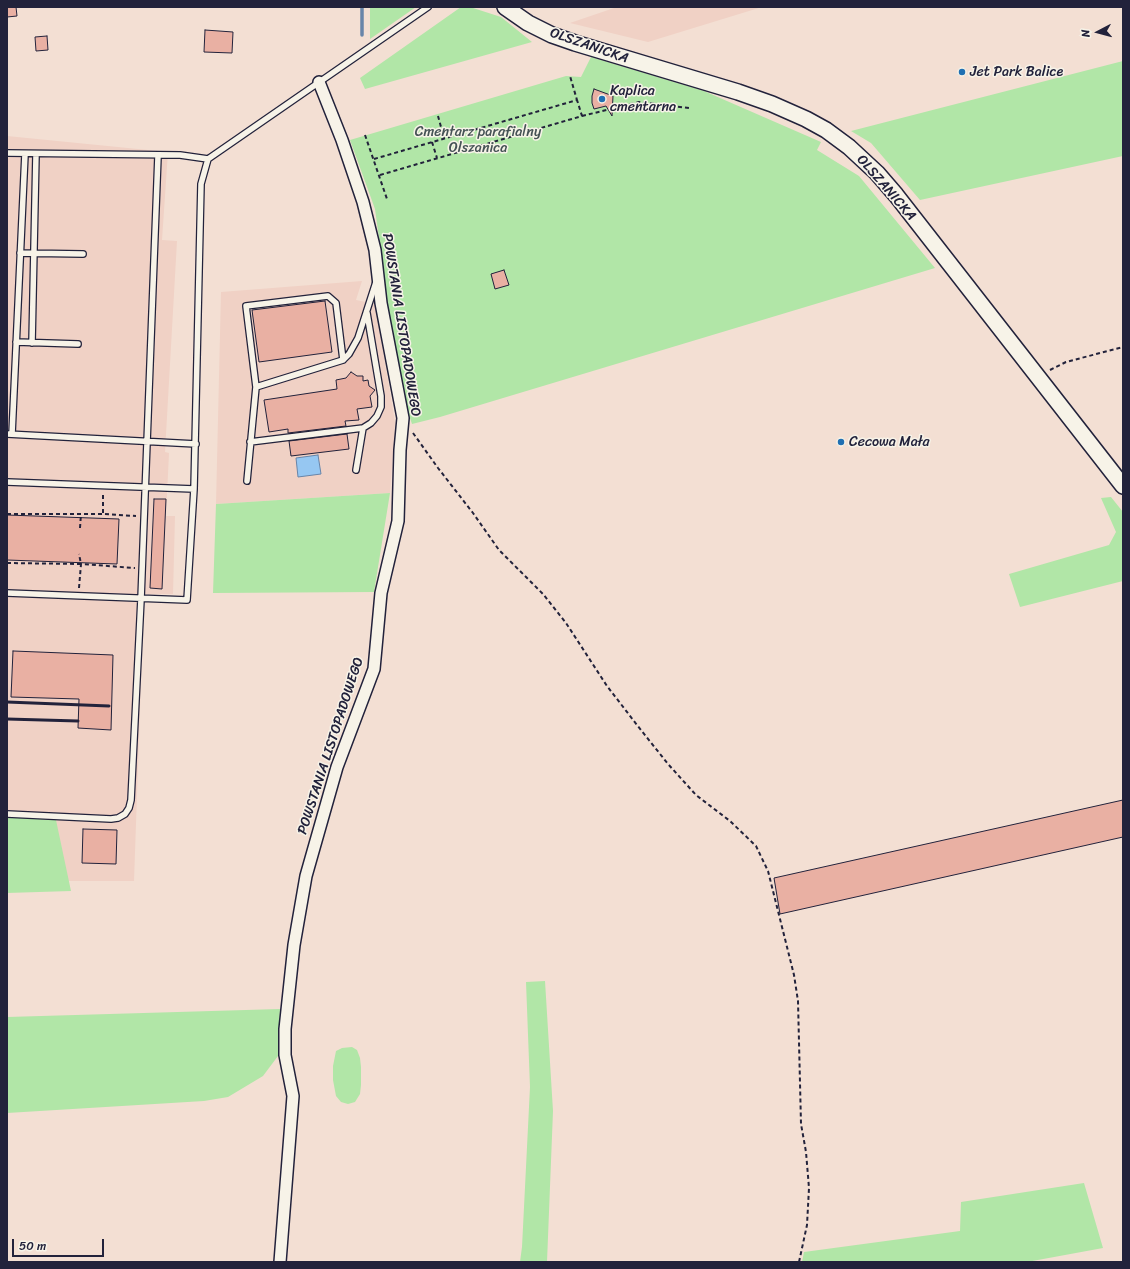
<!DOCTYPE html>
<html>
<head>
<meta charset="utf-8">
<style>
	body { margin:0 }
	#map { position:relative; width:1130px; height:1269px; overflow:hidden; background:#f3dfd3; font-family:Sriracha,sans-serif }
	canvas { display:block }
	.frame { position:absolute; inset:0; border:8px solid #22223b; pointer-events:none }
	.north { position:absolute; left:1078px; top:12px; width:40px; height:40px; -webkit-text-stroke:3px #f7f3e8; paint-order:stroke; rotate:264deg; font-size:11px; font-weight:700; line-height:16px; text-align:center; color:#22223b }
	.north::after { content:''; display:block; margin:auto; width:14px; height:18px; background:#22223b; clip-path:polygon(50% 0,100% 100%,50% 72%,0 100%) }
	.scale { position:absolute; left:12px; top:1239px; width:92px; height:18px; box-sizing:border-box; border:2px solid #22223b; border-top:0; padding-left:5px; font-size:12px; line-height:14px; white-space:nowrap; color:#22223b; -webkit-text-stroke:3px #f7f3e8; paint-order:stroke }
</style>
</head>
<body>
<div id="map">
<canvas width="1130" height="1269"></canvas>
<div class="frame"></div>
<div class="north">N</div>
<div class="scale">50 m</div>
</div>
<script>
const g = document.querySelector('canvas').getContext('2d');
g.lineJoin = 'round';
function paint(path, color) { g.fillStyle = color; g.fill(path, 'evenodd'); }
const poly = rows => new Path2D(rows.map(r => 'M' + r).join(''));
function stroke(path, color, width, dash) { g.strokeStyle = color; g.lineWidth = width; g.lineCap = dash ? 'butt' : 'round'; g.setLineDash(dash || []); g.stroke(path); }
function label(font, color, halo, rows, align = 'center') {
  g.font = font + ' Sriracha,sans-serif'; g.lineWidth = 3; g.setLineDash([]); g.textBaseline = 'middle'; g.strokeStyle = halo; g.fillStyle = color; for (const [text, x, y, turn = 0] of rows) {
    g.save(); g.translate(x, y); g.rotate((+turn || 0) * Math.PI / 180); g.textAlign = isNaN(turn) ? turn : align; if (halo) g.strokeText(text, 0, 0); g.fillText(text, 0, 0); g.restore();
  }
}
paint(poly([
	[617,7,762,7,648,42,570,23],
	[7,136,168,152,162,240,177,241,165,452,169,453,166,516,175,516,173,594,144,594,134,881,7,881],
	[362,281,356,300,375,304,395,422,390,493,216,504,221,292]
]), '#f0d1c5');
paint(poly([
	[370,7,416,7,370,39],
	[461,7,470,7,501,17,532,42,365,89,360,78],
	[591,57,704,91,821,142,817,150,859,176,935,268,440,417,412,424,404,400,384,296,381,253,375,209,350,140,566,76,581,77],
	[1123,61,1123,156,920,200,871,143,851,131],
	[390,493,374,592,213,593,216,504],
	[1111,497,1123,512,1123,581,1020,607,1009,574,1109,545,1116,532,1101,498],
	[7,817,56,820,71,891,7,893],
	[545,981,553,1111,547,1262,520,1262,522,1247,530,1087,526,982],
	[280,1009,278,1056,263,1076,228,1097,204,1101,7,1113,7,1017],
	[352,1047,357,1050,360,1058,361,1067,361,1085,360,1094,355,1102,348,1104,341,1102,336,1096,333,1080,333,1066,336,1051,342,1048],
	[1084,1183,1103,1248,1027,1262,802,1262,804,1252,960,1231,961,1202]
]), '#b1e6a7');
const water = poly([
	[318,455,321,474,298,477,296,458,318,455]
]);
paint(water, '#96c7f2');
stroke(water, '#6885a9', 1);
stroke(poly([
	[362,35,362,7]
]), '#6885a9', 3.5);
const building = poly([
	[7,7,16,7,17,16,7,17,7,7],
	[205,30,233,32,232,53,204,52,205,30],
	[47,36,48,50,36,51,35,37,47,36],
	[594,89,613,96,612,116,606,106,594,109,592,103,592,96,594,89],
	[504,270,509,285,495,289,491,274,504,270],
	[325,301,332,352,259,362,252,310,325,301],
	[351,372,357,376,363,376,363,381,368,380,369,386,375,390,370,396,372,407,357,409,359,420,345,421,346,426,288,433,288,429,269,432,264,400,337,389,336,380,346,378,351,372],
	[347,434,349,449,291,456,289,441,347,434],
	[154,499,166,499,162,589,150,588,154,499],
	[7,515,119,519,117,564,7,560,7,515],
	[13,651,113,655,111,730,78,728,79,699,11,697,13,651],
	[1123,800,1123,837,780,914,774,878,1123,800],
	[83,829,117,830,116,864,82,863,83,829]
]);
paint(building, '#e9b0a3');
stroke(building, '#22223b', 1);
const lane = poly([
	[7,153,180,155,208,159],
	[20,253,83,254],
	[16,342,78,344],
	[32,343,36,154],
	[256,387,246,306,328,296,336,303,343,360],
	[7,434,196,444],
	[12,434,25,154],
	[250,442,363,428,371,423,377,416,381,407,381,396,367,313],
	[356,470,363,428],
	[247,481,256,387,343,360,349,354,358,338,376,282],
	[7,482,194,489],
	[7,593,187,600,194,489,201,184,208,159,428,7],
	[7,814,111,819,118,818,125,814,129,808,131,800,141,599,158,156]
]);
const street = poly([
	[280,1262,293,1096,285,1055,285,1029,294,945,306,876,337,767,374,669,381,593,398,521,400,450,403,418,381,303,375,250,363,202,342,140,319,82]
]);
const secondary = poly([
	[505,7,528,23,552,35,575,43,738,92,772,104,806,119,826,130,849,147,877,173,896,195,1123,486]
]);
stroke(lane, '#22223b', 8);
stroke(street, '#22223b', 14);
stroke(secondary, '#22223b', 18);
stroke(poly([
	[438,116,444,138],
	[582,116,639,102,689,108],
	[365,135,387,199],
	[432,142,437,158],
	[374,159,577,100,570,76],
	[380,175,582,116,577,100],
	[1050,370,1066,362,1123,347],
	[413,433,438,468,473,513,499,550,543,594,566,623,607,686,637,725,668,764,696,795,730,821,756,846,768,871,794,975,798,1001,801,1124,806,1152,809,1188,807,1225,799,1262],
	[103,495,103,514,136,516],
	[7,514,103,514],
	[80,528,81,514],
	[7,563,81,564,79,554],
	[79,588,81,564,135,568]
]), '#22223b', 2, [4, 3]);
stroke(lane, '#f7f3e8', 5.5);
stroke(street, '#f7f3e8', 11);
stroke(secondary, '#f7f3e8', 15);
stroke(poly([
	[7,702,109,706],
	[7,719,78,721]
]), '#22223b', 3);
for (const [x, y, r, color] of [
	[962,72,4,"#1f6fb2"],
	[602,99,4,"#1f6fb2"],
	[841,442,4,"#1f6fb2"]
]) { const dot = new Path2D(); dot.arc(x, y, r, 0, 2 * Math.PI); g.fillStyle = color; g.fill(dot); stroke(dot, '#f7f3e8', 1.5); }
label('14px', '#22223b', '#f7f3e8', [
	["OLSZANICKA",589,46,19],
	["OLSZANICKA",886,188,49],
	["POWSTANIA LISTOPADOWEGO",401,325,81],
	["POWSTANIA LISTOPADOWEGO",331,746,-72]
]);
label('14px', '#22223b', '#f7f3e8', [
	["Jet Park Balice",970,72],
	["Kaplica",610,91],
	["cmentarna",610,107],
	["Cecowa Mała",849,442]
], 'left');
label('14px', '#465356', '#f7f3e8', [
	["Cmentarz parafialny",478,132],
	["Olszanica",478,148]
]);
</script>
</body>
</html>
